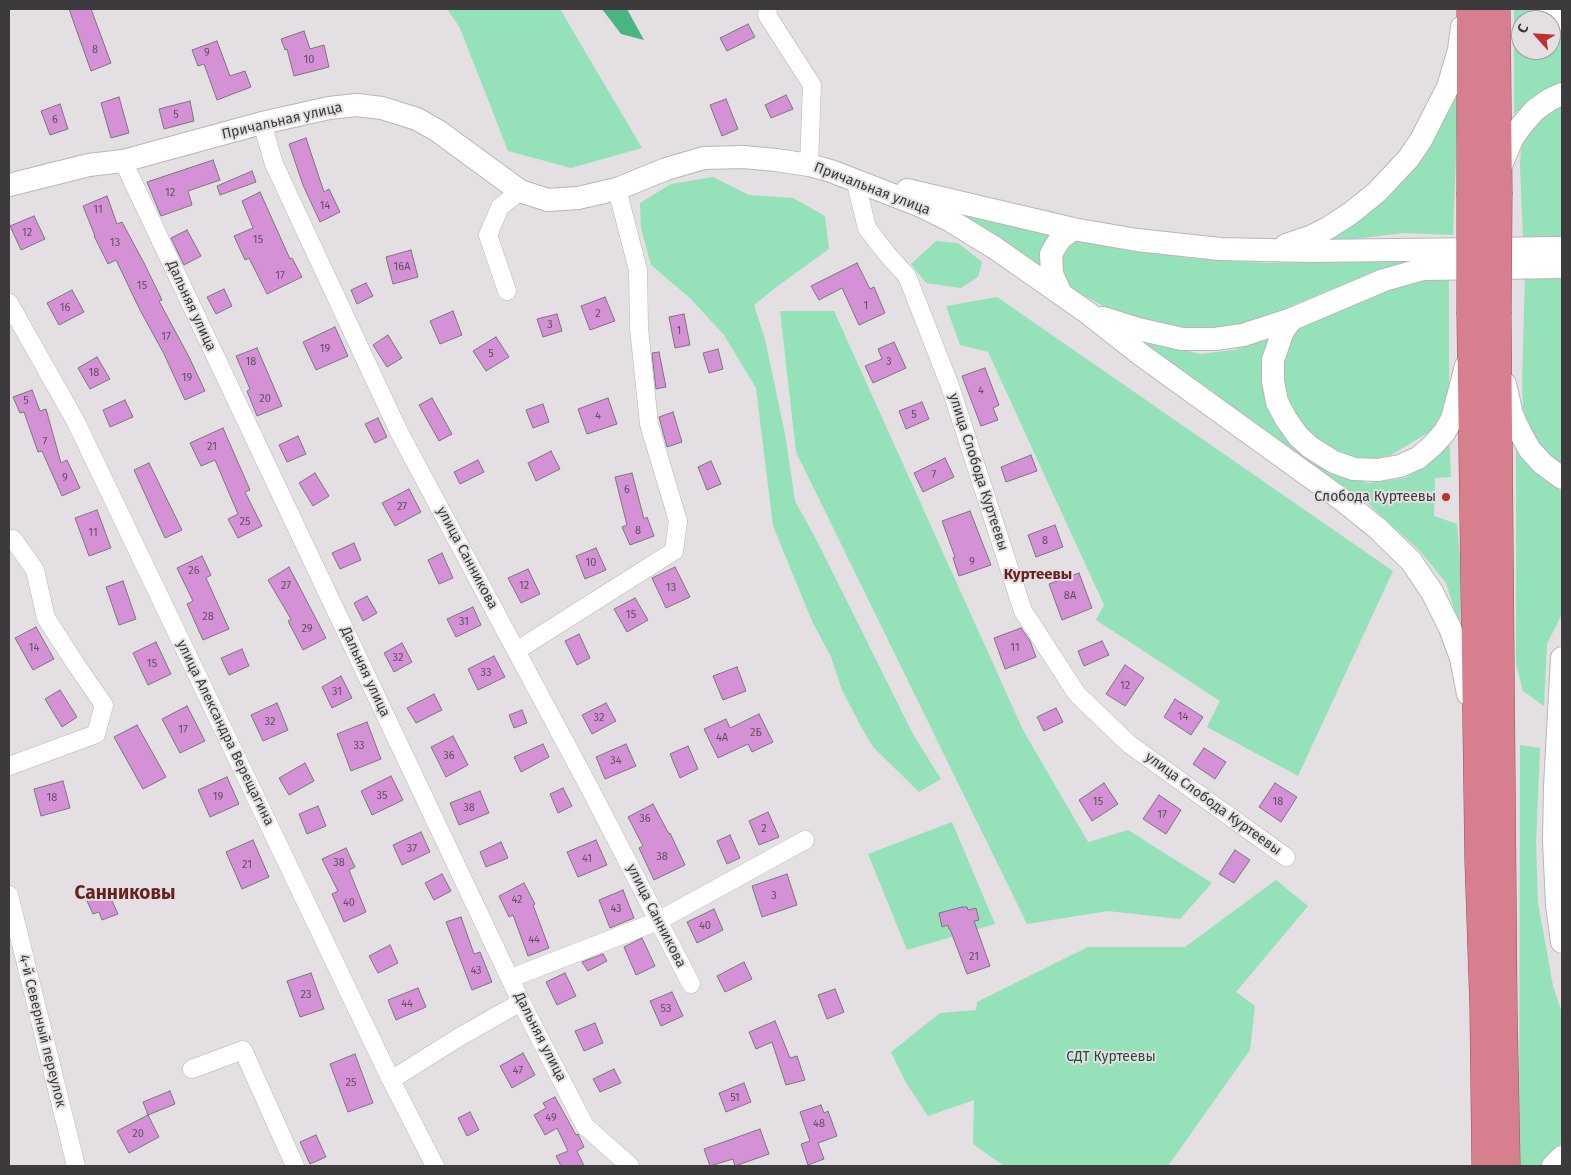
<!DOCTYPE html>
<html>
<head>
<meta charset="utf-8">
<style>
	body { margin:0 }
	#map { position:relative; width:1571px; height:1175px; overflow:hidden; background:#e3dfe3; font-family:"Fira Sans",sans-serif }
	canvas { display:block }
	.frame { position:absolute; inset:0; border:10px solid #3c3a3c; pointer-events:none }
	.north { position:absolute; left:1511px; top:10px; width:50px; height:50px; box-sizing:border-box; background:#e3dfe3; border:1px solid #a09da0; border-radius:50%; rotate:296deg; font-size:14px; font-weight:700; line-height:20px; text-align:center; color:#3c3a3c }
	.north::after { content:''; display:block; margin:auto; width:18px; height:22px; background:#bf3030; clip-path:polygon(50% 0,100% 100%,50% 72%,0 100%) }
</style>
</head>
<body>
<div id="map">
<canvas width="1571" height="1175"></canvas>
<div class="frame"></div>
<div class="north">С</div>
</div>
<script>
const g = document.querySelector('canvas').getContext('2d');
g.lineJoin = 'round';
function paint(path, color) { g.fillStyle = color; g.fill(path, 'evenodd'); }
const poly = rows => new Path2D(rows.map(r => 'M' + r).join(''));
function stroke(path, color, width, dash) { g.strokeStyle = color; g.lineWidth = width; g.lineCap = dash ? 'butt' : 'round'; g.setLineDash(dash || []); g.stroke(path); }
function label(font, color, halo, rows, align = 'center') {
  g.font = font + ' "Fira Sans",sans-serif'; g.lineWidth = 4; g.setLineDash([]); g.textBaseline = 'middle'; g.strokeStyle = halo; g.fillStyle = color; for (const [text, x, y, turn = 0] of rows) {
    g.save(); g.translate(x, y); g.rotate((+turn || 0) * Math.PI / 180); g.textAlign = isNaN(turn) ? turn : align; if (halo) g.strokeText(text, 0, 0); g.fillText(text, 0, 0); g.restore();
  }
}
paint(poly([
	[447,9,560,9,642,148,571,168,508,151,460,28],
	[1514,9,1533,9,1543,20,1521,20,1521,50,1551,50,1551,28,1562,36,1562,85,1534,99,1514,114],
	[1459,80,1453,235,1403,233,1314,244,1364,216],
	[1562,102,1562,240,1523,240,1520,165,1521,149,1526,133,1537,115],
	[713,177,749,195,793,198,825,216,829,249,775,288,754,305,765,339,785,434,795,501,816,539,914,736,941,779,919,792,873,747,859,723,842,690,831,657,812,621,773,526,756,388,724,335,690,298,651,265,641,228,640,203,671,184],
	[927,200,1053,231,1040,268],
	[1077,239,1114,247,1188,258,1266,263,1450,258,1381,269,1245,325,1212,331,1175,326,1130,317,1105,307,1066,286,1061,274,1061,256,1066,246],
	[936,241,958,243,982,262,978,277,961,288,926,283,911,264],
	[1525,274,1562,274,1562,467,1544,451,1530,431,1523,408,1522,385],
	[1449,276,1449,397,1438,427,1391,455,1363,461,1334,455,1313,440,1286,401,1279,373,1293,330,1314,317,1425,278],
	[997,297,1393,571,1298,776,1207,727,1220,701,1096,620,1104,605,988,352,960,345,946,306],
	[780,311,834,311,1023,730,1088,842,1128,830,1212,883,1180,919,1108,911,1027,924,796,452],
	[1123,335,1200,354,1234,350,1269,338,1266,401,1277,428,1291,441,1339,474,1368,483,1406,478,1429,459,1449,435,1451,477,1435,478,1434,516,1457,524,1461,569,1460,627,1446,583,1420,551,1363,499,1319,471],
	[1516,439,1540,477,1562,491,1562,614,1547,644,1544,706,1523,691,1516,664],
	[1520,745,1540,748,1536,844,1538,903,1553,986,1562,1013,1562,1142,1541,1166,1519,1166],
	[952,822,995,924,907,950,868,854],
	[1276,880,1308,906,1236,992,1255,1006,1250,1050,1168,1166,1004,1166,973,1144,974,1100,928,1116,905,1081,891,1052,940,1013,976,1010,977,1002,1088,947,1185,947]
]), '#95e1b9');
paint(poly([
	[602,9,627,9,644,40,621,34]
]), '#4ab483');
const building = poly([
	[69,9,91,9,111,63,91,71,69,9],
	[748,24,755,37,727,51,720,38,748,24],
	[304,31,310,49,324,45,329,67,294,76,287,49,285,50,281,39,304,31],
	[217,41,230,76,245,71,251,87,217,100,204,64,198,66,192,50,217,41],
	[786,95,793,109,771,118,765,105,786,95],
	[119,97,129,133,111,138,101,103,119,97],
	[726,99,738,129,722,136,710,105,726,99],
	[190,101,194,121,164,129,159,109,190,101],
	[60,104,68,129,50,135,41,111,60,104],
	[306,138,324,192,329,189,340,212,320,222,303,185,289,144,306,138],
	[213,160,220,180,188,191,192,205,161,216,147,182,213,160],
	[252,171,256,182,220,195,217,186,252,171],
	[260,192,290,259,292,258,302,277,267,294,249,258,245,260,234,236,253,228,242,201,260,192],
	[107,196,117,224,122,222,144,263,162,300,159,301,189,357,205,391,185,400,164,354,140,310,116,260,108,264,94,236,95,236,83,206,107,196],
	[34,216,45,239,21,250,10,226,34,216],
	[187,230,201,256,184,265,171,238,187,230],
	[411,250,418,277,393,284,386,257,411,250],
	[857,263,870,289,874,287,885,313,859,325,842,288,819,300,811,286,857,263],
	[366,283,373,296,357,304,351,290,366,283],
	[224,289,232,306,216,314,207,297,224,289],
	[72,290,84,312,59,325,47,303,72,290],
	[605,297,615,321,590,330,581,306,605,297],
	[453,311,462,335,440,344,430,321,453,311],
	[557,314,562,331,543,337,537,319,557,314],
	[684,314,690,345,675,348,669,317,684,314],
	[335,327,348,356,316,370,303,342,335,327],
	[388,335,402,358,387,367,373,345,388,335],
	[496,337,509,357,486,371,473,351,496,337],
	[894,342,906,368,873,383,865,366,882,359,878,349,894,342],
	[257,348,282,406,257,416,247,391,250,389,236,356,257,348],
	[718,349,723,369,709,373,703,353,718,349],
	[659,352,666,387,656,389,652,353,659,352],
	[97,357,110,379,90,389,78,368,97,357],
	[985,368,999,405,993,408,998,420,981,426,962,376,985,368],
	[32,390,40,411,46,409,61,463,67,460,80,488,62,496,42,451,38,452,24,412,20,413,13,397,32,390],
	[432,398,452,434,439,441,419,405,432,398],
	[608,398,617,424,587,434,578,409,608,398],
	[125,400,133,417,110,427,103,410,125,400],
	[922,402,929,419,906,429,899,411,922,402],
	[543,404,549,422,533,428,526,410,543,404],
	[673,412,682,442,667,447,659,417,673,412],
	[378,418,387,437,375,443,365,424,378,418],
	[223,428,250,490,245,492,262,526,238,538,228,519,238,514,215,460,201,466,190,443,223,428],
	[298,436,306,454,287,462,279,445,298,436],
	[551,451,560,469,536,481,528,463,551,451],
	[1031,455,1037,471,1006,482,1001,467,1031,455],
	[945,458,954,477,923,492,914,473,945,458],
	[478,460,484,472,460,484,454,472,478,460],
	[711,461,721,484,707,490,698,467,711,461],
	[149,463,182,530,165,538,134,470,149,463],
	[315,473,329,496,313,506,299,483,315,473],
	[632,473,644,519,647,517,654,536,630,545,622,527,627,525,615,477,632,473],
	[409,489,421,512,395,526,382,503,409,489],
	[97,510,111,548,89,556,75,518,97,510],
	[970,511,991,565,959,576,953,558,955,557,942,521,970,511],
	[1055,525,1063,547,1036,557,1028,535,1055,525],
	[354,543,361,560,340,569,332,553,354,543],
	[596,548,606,570,585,579,576,556,596,548],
	[442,553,453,578,439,584,428,560,442,553],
	[202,556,211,575,206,578,229,629,203,640,187,604,193,601,177,568,202,556],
	[289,567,326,638,303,650,288,621,291,619,268,580,289,567],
	[675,567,690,597,666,608,652,578,675,567],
	[528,569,540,594,521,603,508,578,528,569],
	[1079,573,1092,608,1062,620,1049,584,1079,573],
	[123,581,136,619,119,625,106,587,123,581],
	[367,596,377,613,363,621,354,603,367,596],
	[635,598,648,620,627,632,614,609,635,598],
	[473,607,481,625,456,637,447,619,473,607],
	[36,627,54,659,33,670,15,638,36,627],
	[1021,628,1030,641,1036,657,1005,669,994,638,1021,628],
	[579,634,590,658,577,665,565,641,579,634],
	[1102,641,1109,655,1084,666,1078,651,1102,641],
	[156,642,171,674,148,685,133,653,156,642],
	[402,643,412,662,394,672,384,653,402,643],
	[242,649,249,666,229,675,221,658,242,649],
	[494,656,505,677,478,690,468,669,494,656],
	[1125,665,1144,678,1125,706,1106,694,1125,665],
	[737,667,746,691,723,700,713,676,737,667],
	[341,676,352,698,332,708,322,687,341,676],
	[60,690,77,717,62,727,45,699,60,690],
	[434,694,442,710,416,723,407,708,434,694],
	[1175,699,1203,717,1191,735,1164,717,1175,699],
	[277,703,288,730,263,741,251,715,277,703],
	[606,703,616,721,592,734,582,715,606,703],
	[187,706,205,741,180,753,162,719,187,706],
	[1056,708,1063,722,1044,731,1037,717,1056,708],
	[522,710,527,723,514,728,509,715,522,710],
	[759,714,773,742,752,752,748,744,718,758,704,729,726,719,730,728,759,714],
	[367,722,381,759,351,771,337,734,367,722],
	[137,725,166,777,143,789,114,737,137,725],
	[453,736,468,765,446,777,431,747,453,736],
	[543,744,549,757,521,772,514,757,543,744],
	[626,744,636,766,605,779,596,757,626,744],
	[688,746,698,769,680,778,670,754,688,746],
	[1204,748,1226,762,1215,779,1193,764,1204,748],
	[305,763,314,781,289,795,279,778,305,763],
	[391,776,403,800,372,815,361,791,391,776],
	[227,777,239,804,210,817,198,790,227,777],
	[63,781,70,808,41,816,34,789,63,781],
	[1104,783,1118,804,1092,821,1079,800,1104,783],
	[1275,783,1297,797,1281,822,1259,807,1275,783],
	[563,788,572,806,558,813,550,794,563,788],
	[480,791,489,813,459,825,450,803,480,791],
	[1159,795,1181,810,1166,834,1143,819,1159,795],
	[653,804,669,834,670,833,685,865,654,880,639,848,643,846,628,817,653,804],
	[318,806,326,826,307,834,299,814,318,806],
	[768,812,779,837,759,845,749,821,768,812],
	[421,832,430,852,402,865,393,845,421,832],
	[730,835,740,858,727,864,717,841,730,835],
	[253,840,269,877,242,889,226,852,253,840],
	[596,840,607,865,578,877,567,852,596,840],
	[501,842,508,858,486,867,480,852,501,842],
	[346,848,355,867,349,870,366,912,344,922,332,894,338,891,322,859,346,848],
	[1235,850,1250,860,1234,883,1219,874,1235,850],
	[442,874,451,891,434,900,425,883,442,874],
	[787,874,797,905,762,917,752,886,787,874],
	[524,883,535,904,533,905,549,948,528,956,513,915,509,917,499,896,524,883],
	[623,890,634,918,610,928,599,900,623,890],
	[108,892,118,914,102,920,99,912,93,914,87,901,108,892],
	[962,907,967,907,968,910,976,908,979,920,974,921,990,966,967,974,950,929,949,929,948,925,942,927,939,913,962,907],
	[714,909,723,930,697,943,687,922,714,909],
	[461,917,474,954,480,952,492,982,472,990,446,922,461,917],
	[642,938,655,966,636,975,624,947,642,938],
	[390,945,398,963,378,973,369,956,390,945],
	[603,954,607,961,588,971,582,962,603,954],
	[744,962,752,979,725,992,717,976,744,962],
	[311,973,324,1009,300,1017,287,981,311,973],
	[565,973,576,996,557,1005,546,982,565,973],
	[418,988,426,1007,396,1020,388,1000,418,988],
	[835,989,844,1012,827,1019,818,995,835,989],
	[672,992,683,1016,661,1026,650,1001,672,992],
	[775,1021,790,1058,797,1056,805,1080,786,1085,772,1042,756,1049,749,1032,775,1021],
	[595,1023,603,1043,584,1051,575,1031,595,1023],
	[523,1053,535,1075,512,1088,500,1066,523,1053],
	[355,1054,373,1103,348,1112,330,1064,355,1054],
	[614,1069,621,1083,600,1092,593,1079,614,1069],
	[744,1083,751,1102,726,1112,719,1093,744,1083],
	[170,1091,175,1104,148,1115,143,1102,170,1091],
	[555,1097,576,1135,578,1134,584,1147,577,1151,584,1166,561,1166,556,1156,568,1151,557,1128,545,1135,534,1115,546,1108,543,1103,555,1097],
	[821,1105,824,1113,828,1111,837,1136,818,1143,824,1159,808,1165,801,1144,810,1141,800,1112,821,1105],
	[470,1112,479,1130,467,1136,458,1118,470,1112],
	[148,1115,159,1137,129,1153,117,1131,148,1115],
	[760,1129,769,1154,735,1166,733,1159,710,1166,704,1149,760,1129],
	[316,1135,326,1157,310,1164,300,1142,316,1135]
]);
paint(building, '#d591d6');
stroke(building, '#7b777a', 1);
const minor = poly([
	[768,9,767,15,812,85,809,165],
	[262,123,274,164,399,432,589,787,691,984],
	[123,161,521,1002,585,1126,630,1166],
	[855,179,867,228,886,253,907,276,950,386,1023,611,1077,694,1129,744,1286,857],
	[507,291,488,235,500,207,520,191],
	[9,303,76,422,391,1080,435,1166],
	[9,541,13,539,35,570,46,618,75,663,104,705,96,734,9,766],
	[516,651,674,551,678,521,649,424,639,328,638,270,617,189],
	[9,895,76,1166],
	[511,978,658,921,805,840],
	[192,1069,243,1050,295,1166],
	[391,1080,456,1039,521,1002]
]);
const tertiary = poly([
	[1550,9,1562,20],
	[1500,168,1512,139,1521,126,1535,110,1549,100,1562,94],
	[9,185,89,165,123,161,262,123,329,108,357,105,382,108,417,119,438,131,520,191,548,200,578,198,617,189,666,169,704,158,743,157,776,160,809,165,831,171,921,206,951,221,995,248,1088,313,1140,354,1341,499,1377,528,1411,561,1432,592,1450,628,1461,658,1468,694],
	[907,190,1073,229,1137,240,1220,249,1311,251,1562,248],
	[1286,245,1310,237,1328,228,1351,213,1377,192,1408,159,1421,140,1448,87,1459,50,1462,27],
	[1061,294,1052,274,1051,254,1060,239,1073,229],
	[1103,318,1138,329,1182,339,1215,339,1243,335,1292,319,1384,280,1423,269,1562,267],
	[1292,319,1283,331,1273,360,1273,381,1277,402,1286,419,1298,436,1310,447,1334,462,1354,469,1378,470,1400,466,1418,458,1432,446,1444,433,1452,419,1466,366],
	[1505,384,1512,415,1521,434,1530,450,1543,464,1562,478],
	[1562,658,1555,787,1554,841,1557,905,1562,942],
	[1553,1166,1562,1157]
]);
const trunk = poly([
	[1496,9,1498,192],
	[1471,192,1471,9],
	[1471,314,1479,861,1484,1008,1486,1166],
	[1497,314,1503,1009,1506,1166]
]);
stroke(minor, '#b9b5b9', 19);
stroke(tertiary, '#b9b5b9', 24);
stroke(trunk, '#9a525f', 29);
stroke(minor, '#fff', 18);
stroke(tertiary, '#fff', 22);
stroke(trunk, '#d77f8e', 28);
const trunkBridge = poly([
	[1471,192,1471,314],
	[1497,314,1498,192]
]);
stroke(trunkBridge, '#9a525f', 29, []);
stroke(trunkBridge, '#d77f8e', 28);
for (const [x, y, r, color] of [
	[1446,497,5,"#bf3030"]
]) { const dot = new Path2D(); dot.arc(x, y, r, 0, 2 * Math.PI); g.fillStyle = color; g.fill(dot); stroke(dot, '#e3dfe3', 2); }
label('11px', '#625062', null, [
	["8",95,50],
	["9",207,53],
	["10",309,60],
	["5",176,115],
	["6",55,120],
	["12",170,193],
	["14",325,206],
	["11",98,210],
	["12",27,233],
	["15",258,240],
	["13",115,243],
	["16А",402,267],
	["17",280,276],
	["15",142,286],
	["1",866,306],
	["16",65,308],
	["2",598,314],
	["3",550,325],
	["1",679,331],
	["17",166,337],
	["19",325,349],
	["5",491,354],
	["18",251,362],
	["3",889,362],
	["18",94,373],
	["19",187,378],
	["4",981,391],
	["20",265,399],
	["5",26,401],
	["5",914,415],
	["4",598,416],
	["7",45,442],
	["21",212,447],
	["7",934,475],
	["9",65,478],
	["6",627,490],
	["27",402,507],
	["25",245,522],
	["8",638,531],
	["11",93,533],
	["8",1045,541],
	["9",972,562],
	["10",591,563],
	["26",194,571],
	["27",286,586],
	["12",524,586],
	["13",671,588],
	["8А",1070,596],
	["15",631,615],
	["28",208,617],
	["31",464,622],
	["29",307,629],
	["14",34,648],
	["11",1015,648],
	["32",398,658],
	["15",152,664],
	["33",486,673],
	["12",1125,686],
	["31",337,692],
	["14",1183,717],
	["32",599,718],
	["32",270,722],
	["17",183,730],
	["2Б",756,733],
	["4А",722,738],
	["33",359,746],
	["36",449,756],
	["34",616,761],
	["35",382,796],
	["19",218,797],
	["18",52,798],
	["15",1098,802],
	["18",1278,802],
	["38",469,808],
	["17",1162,815],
	["36",645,819],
	["2",764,829],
	["37",412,849],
	["38",662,857],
	["41",587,859],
	["38",339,863],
	["21",247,865],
	["3",774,896],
	["42",517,900],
	["40",349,903],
	["43",616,909],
	["40",705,926],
	["44",534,940],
	["21",974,957],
	["43",476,971],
	["23",306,995],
	["44",407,1004],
	["53",666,1009],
	["47",518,1071],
	["25",351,1083],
	["51",735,1098],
	["49",551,1118],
	["48",819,1124],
	["20",138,1134]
]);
label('14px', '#3c3a3c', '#e3dfe3', [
	["Причальная улица",282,121,-13],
	["Причальная улица",872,189,21],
	["Дальняя улица",191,306,65],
	["улица Слобода Куртеевы",978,472,72],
	["улица Санникова",467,558,62],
	["Дальняя улица",365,672,65],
	["улица Александра Верещагина",225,733,64],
	["улица Слобода Куртеевы",1213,804,36],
	["улица Санникова",656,916,63],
	["4-й Северный переулок",42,1031,76],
	["Дальняя улица",540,1037,63]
]);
label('14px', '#3c3a3c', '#e3dfe3', [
	["Слобода Куртеевы",1436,497]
], 'right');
label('14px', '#224e39', '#e3dfe3', [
	["СДТ Куртеевы",1111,1057]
]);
label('bold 15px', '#67221f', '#e3dfe3', [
	["Куртеевы",1038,575]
]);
label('bold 19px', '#67221f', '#e3dfe3', [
	["Санниковы",125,894]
]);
</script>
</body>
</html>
